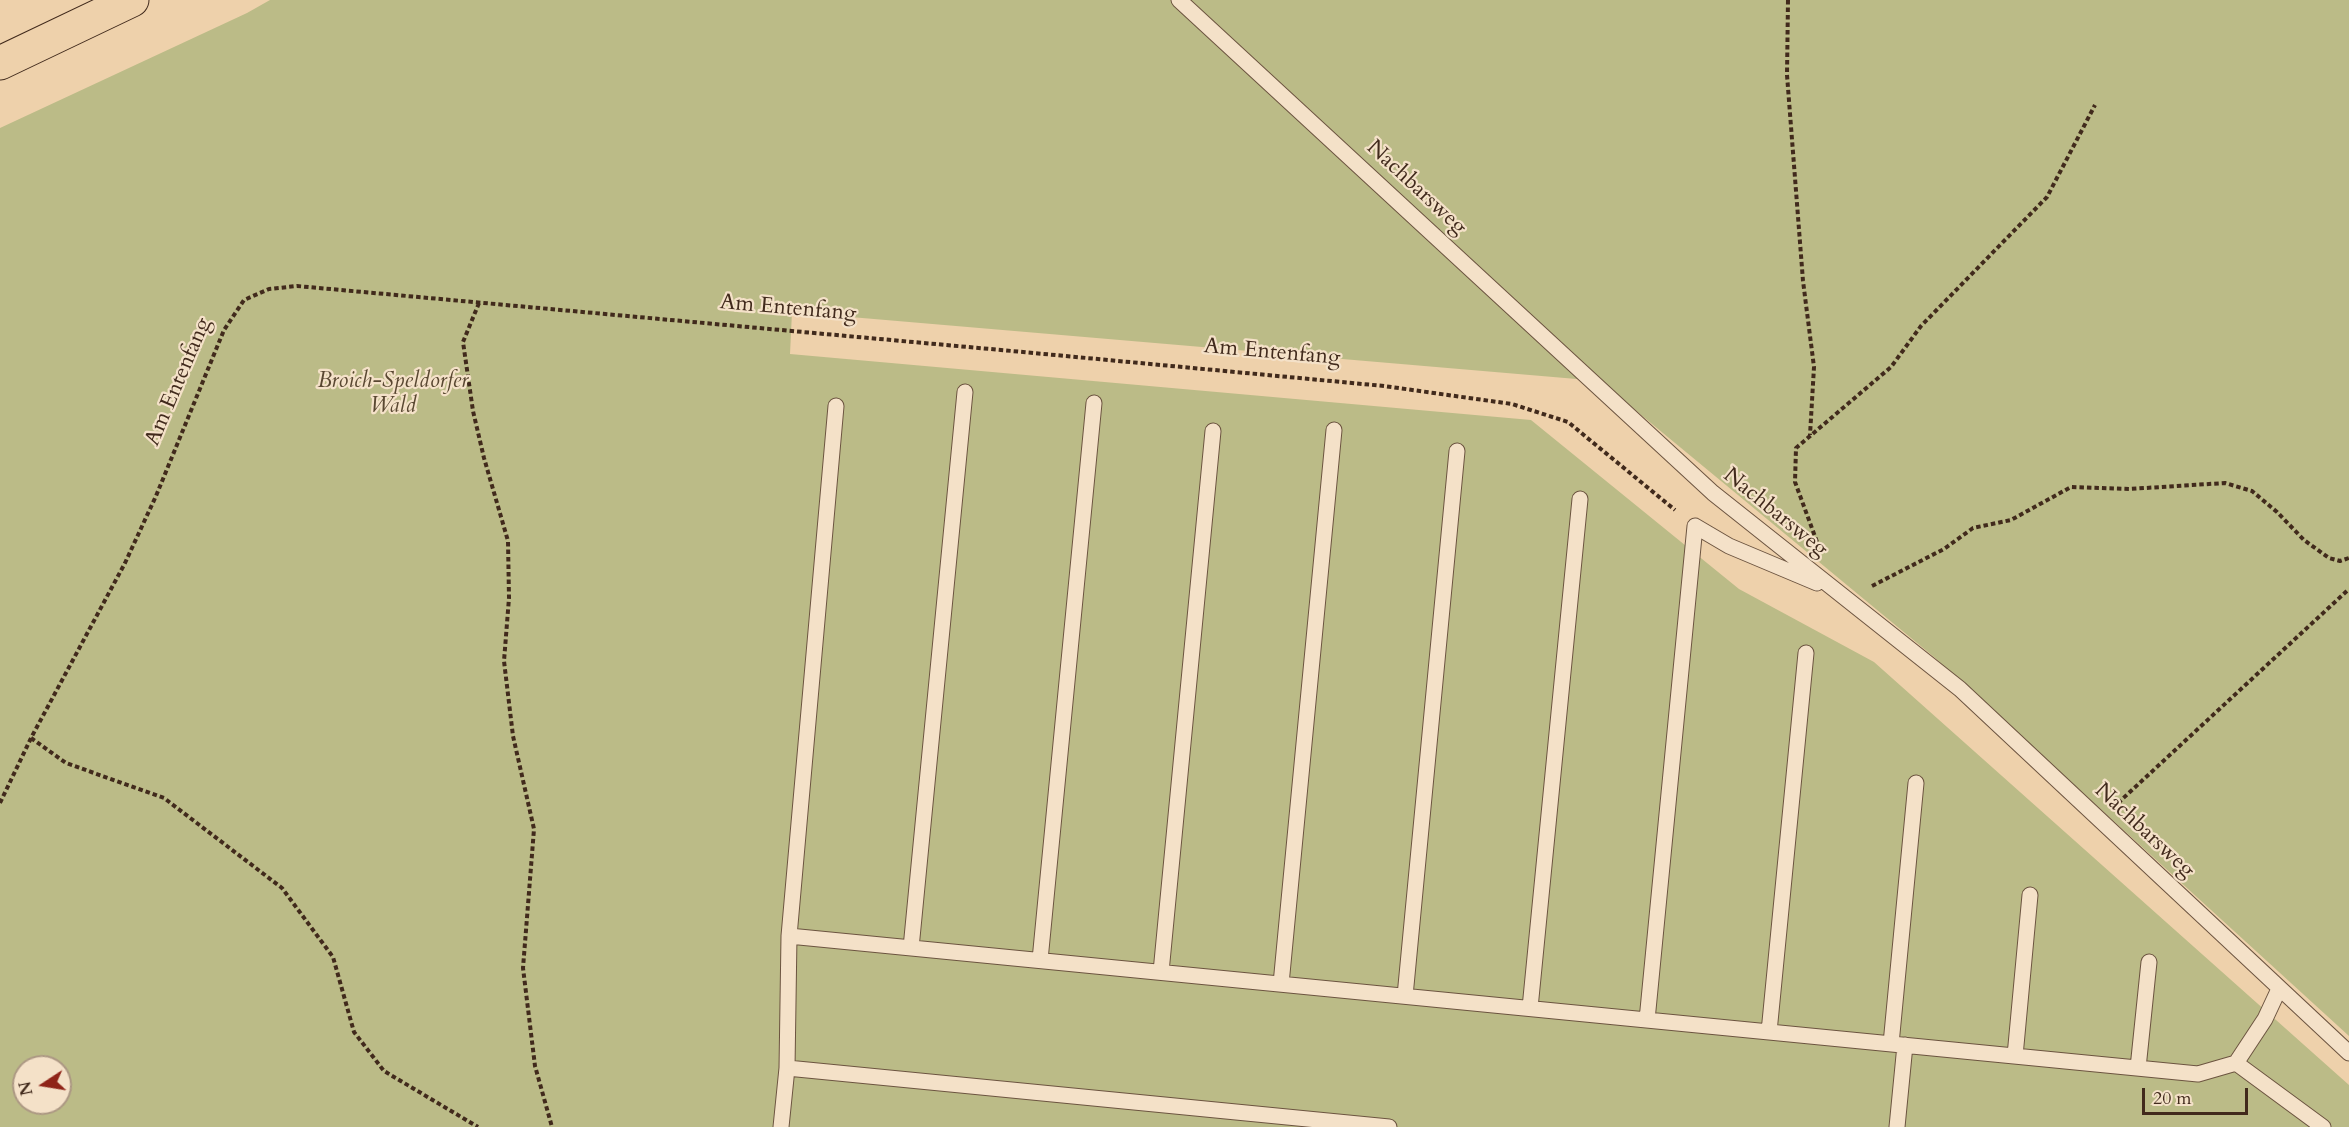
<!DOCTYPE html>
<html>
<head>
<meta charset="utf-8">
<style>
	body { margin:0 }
	#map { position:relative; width:2349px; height:1127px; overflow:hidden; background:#eed1ab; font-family:Cardo,serif }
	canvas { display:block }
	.north { position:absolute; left:12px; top:1055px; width:60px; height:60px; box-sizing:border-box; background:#f4e1c8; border:2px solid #ac9883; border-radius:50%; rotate:258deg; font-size:16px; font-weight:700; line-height:24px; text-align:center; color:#412a1c }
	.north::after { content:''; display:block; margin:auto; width:21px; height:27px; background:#8f2418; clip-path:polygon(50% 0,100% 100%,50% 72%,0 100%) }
	.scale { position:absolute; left:2142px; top:1088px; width:106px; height:27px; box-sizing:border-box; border:3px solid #412a1c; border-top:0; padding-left:8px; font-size:18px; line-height:21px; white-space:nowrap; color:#412a1c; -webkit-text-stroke:4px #f4e1c8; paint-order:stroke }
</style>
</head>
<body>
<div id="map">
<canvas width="2349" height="1127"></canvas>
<div class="north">N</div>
<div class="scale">20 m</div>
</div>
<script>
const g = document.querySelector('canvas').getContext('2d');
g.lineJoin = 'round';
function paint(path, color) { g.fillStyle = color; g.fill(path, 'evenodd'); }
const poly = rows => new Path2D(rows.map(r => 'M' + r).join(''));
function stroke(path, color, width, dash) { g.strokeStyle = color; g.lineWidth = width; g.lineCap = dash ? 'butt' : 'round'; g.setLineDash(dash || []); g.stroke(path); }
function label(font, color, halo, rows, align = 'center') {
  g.font = font + ' Cardo,serif'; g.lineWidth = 4.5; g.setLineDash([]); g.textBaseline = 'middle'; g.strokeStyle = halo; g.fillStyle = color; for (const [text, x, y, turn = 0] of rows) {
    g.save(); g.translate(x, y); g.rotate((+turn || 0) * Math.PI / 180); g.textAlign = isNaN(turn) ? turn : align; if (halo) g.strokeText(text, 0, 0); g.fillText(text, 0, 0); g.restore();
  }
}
paint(poly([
	[270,0,2349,0,2349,1036,1934,657,1600,381,792,312,790,354,1531,420,1739,589,1874,662,2349,1085,2349,1127,0,1127,0,128,247,13],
	[24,1067,60,1067,60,1103,24,1103]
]), '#bbbb87');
const service = poly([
	[1179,0,1713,493,1960,689,2349,1053],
	[789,936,2198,1074,2236,1063,2265,1019,2279,989],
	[911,948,965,392],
	[1040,960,1094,403],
	[1161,972,1213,431],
	[1281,984,1334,430],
	[1405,996,1457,451],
	[1530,1008,1580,499],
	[1647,1020,1695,526,1729,546,1817,583],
	[1769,1032,1806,653],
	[1891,1044,1916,783],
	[2015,1056,2030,895],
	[2236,1063,2323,1127],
	[787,1068,1389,1127],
	[2138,1068,2149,962],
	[781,1127,787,1068,789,936,836,406],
	[1897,1127,1905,1045]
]);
const motorway = poly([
	[0,63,132,0]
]);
stroke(service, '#6c5440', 17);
stroke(motorway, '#412a1c', 35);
stroke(poly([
	[1788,0,1787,75,1803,281,1814,367,1810,435],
	[479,303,463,342,473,411,484,458,508,541,509,598,504,661,513,736,534,829,523,968,535,1066,552,1127],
	[1817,542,1795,482,1796,448,1891,367,1921,326,2047,197,2095,105],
	[1872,586,1944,549,1973,528,2011,520,2071,487,2129,489,2225,483,2252,491,2277,512,2304,540,2329,558,2340,561,2349,558],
	[31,738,66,763,164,798,282,888,333,957,354,1032,384,1071,478,1127],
	[0,803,31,738,125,563,156,496,224,330,244,300,269,289,297,286,1023,352,1384,386,1512,404,1568,422,1675,510],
	[2118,803,2349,589]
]), '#412a1c', 4, [4.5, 3]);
stroke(service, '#f4e1c8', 15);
stroke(motorway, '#eed1ab', 33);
label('22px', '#412a1c', '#f4e1c8', [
	["Nachbarsweg",1416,188,43],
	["Am Entenfang",788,309,5],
	["Am Entenfang",1272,353,5],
	["Am Entenfang",179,382,-67],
	["Nachbarsweg",1775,513,39],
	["Nachbarsweg",2144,831,43]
]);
label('italic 22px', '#594731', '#f4e1c8', [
	["Broich-Speldorfer",393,382],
	["Wald",393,407]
]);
</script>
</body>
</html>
